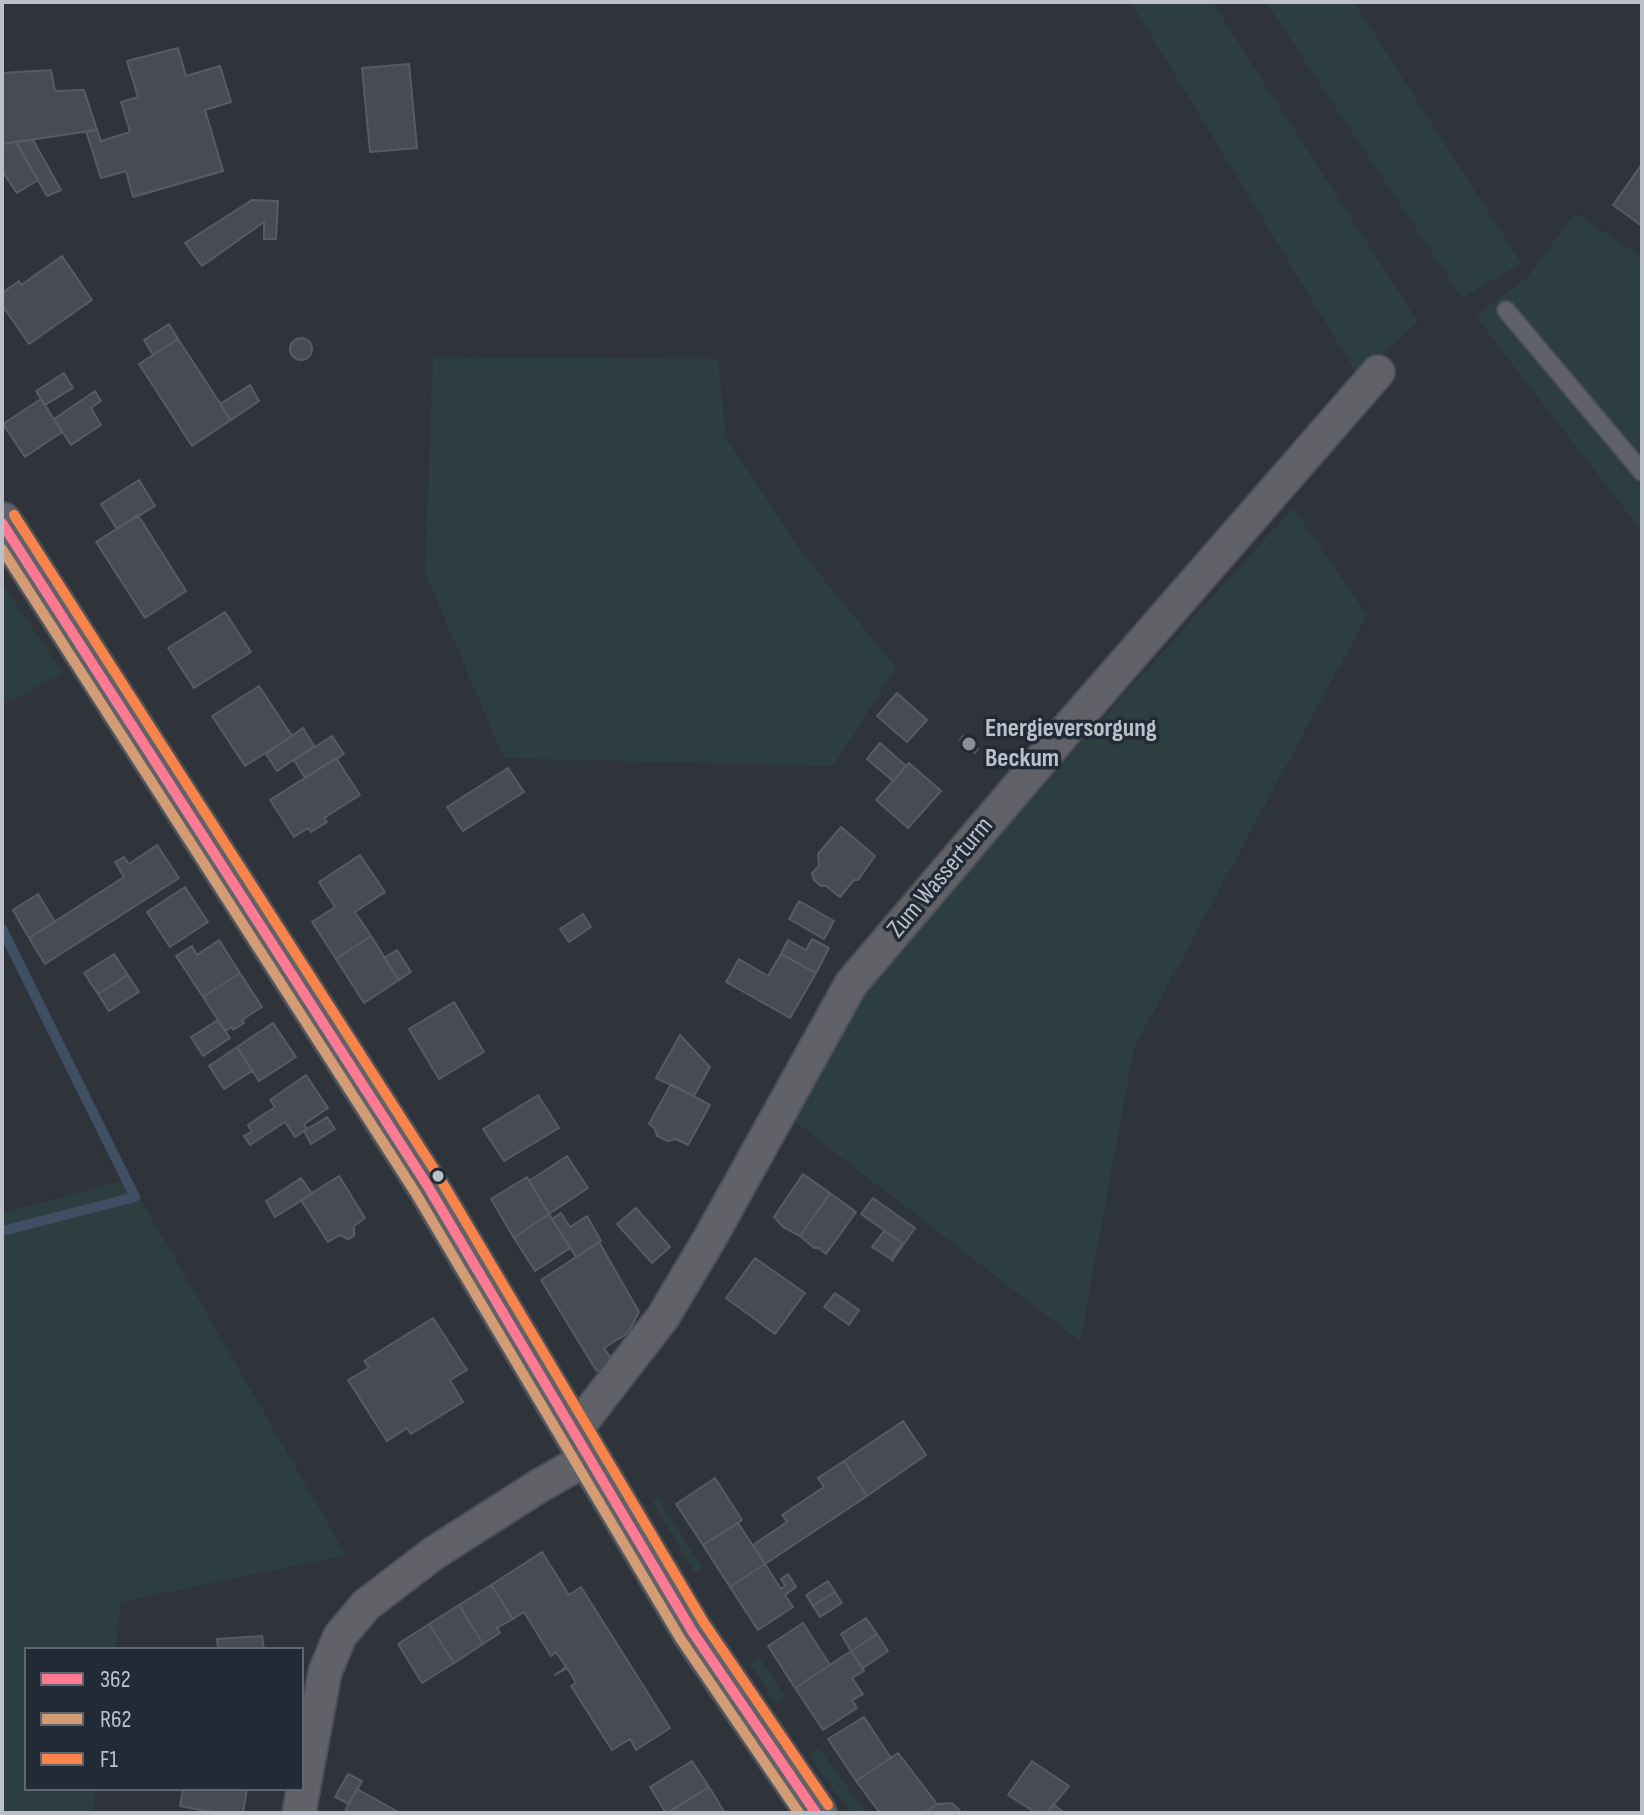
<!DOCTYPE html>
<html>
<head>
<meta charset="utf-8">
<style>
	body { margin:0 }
	#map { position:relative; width:1644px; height:1815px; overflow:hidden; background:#2f343b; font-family:"Sofia Sans Condensed",sans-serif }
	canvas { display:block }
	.frame { position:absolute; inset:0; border:4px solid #bbc0ca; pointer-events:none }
	.legend { position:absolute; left:24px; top:1647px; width:280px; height:144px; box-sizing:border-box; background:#222a36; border:2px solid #5f6671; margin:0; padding:10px 14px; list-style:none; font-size:24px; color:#bbc0ca }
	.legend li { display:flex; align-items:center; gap:16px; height:40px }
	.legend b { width:40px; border:2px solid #5f6671 }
</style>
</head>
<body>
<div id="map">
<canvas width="1644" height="1815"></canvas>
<div class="frame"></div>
<ul class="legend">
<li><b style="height:10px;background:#fe7a93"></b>362</li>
<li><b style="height:10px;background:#d39c74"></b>R62</li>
<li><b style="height:10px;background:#f8844c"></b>F1</li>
</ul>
</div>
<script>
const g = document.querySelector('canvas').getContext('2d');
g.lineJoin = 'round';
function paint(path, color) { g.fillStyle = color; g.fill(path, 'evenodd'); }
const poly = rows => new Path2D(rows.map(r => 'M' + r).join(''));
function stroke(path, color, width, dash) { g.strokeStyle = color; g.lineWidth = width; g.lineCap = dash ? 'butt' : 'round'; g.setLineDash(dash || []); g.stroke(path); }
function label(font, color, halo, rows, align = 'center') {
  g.font = font + ' "Sofia Sans Condensed",sans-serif'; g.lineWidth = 7; g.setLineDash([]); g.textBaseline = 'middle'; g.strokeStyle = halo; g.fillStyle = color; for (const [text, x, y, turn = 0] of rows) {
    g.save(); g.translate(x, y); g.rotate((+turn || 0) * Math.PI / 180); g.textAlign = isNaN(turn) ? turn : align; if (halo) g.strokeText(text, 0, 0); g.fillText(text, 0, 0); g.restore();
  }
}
paint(poly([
	[1131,2,1212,2,1418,322,1358,376],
	[1266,2,1354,2,1521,263,1462,298],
	[1575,213,1642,257,1642,531,1475,316,1527,278],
	[433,357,718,359,726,438,800,550,896,668,833,766,504,758,425,573],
	[1293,508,1367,615,1134,1048,1080,1341,789,1117,860,993,977,857],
	[2,583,63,673,2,705],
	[129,1179,346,1555,121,1602,115,1649,26,1649,26,1789,96,1789,93,1813,2,1813,2,1213],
	[658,1497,702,1568,695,1573,652,1501],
	[759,1657,786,1697,776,1704,750,1663],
	[819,1748,866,1813,853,1813,833,1789,809,1755]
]), '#2d3e41');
stroke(poly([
	[2,929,135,1197,2,1231]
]), '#414f65', 10);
const building = poly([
	[178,48,186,76,220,66,231,102,205,110,223,171,133,197,126,171,101,178,86,131,97,130,101,141,130,132,121,102,138,97,127,61,178,48],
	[409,64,417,148,370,152,362,68,409,64],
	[51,70,55,91,84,90,97,130,2,144,2,73,51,70],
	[33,140,61,190,47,196,16,142,33,140],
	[16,142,38,180,17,193,2,171,2,144,16,142],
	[1642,164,1642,226,1613,205,1642,164],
	[252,200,278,201,276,239,264,239,264,222,202,266,185,243,252,200],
	[62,256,92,300,29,344,2,305,2,293,19,281,21,285,62,256],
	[169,324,178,339,153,355,144,340,169,324],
	'290 349a11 11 0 1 1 22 0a11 11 0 1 1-22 0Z',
	[178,339,231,420,192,446,139,364,178,339],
	[64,373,73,388,45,405,36,391,64,373],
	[250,385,259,401,231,420,220,404,250,385],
	[95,391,101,401,91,408,101,425,71,445,54,419,95,391],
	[41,399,62,432,25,457,3,424,41,399],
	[139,480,155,506,117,529,101,504,139,480],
	[138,515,186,591,145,618,96,542,138,515],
	[225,612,251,652,194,688,168,648,225,612],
	[259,686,292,736,245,766,212,716,259,686],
	[897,693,927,720,907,742,877,716,897,693],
	[303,728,314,746,277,771,266,754,303,728],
	[332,736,344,754,305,778,294,760,332,736],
	[963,736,978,749,974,753,960,740,963,736],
	[880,743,906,766,893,781,867,759,880,743],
	[336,758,360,795,324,818,327,822,311,832,308,828,294,837,270,800,336,758],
	[909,763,941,791,908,828,876,800,909,763],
	[508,768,524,792,463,831,447,807,508,768],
	[841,827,875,856,858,880,854,880,840,897,826,886,821,886,814,880,812,873,819,866,818,854,841,827],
	[157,845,179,878,45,964,29,938,124,877,115,862,124,857,129,864,157,845],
	[360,855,385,892,355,912,371,936,336,959,312,922,335,907,319,882,360,855],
	[185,887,208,922,170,947,147,912,185,887],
	[38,894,55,922,29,938,13,910,38,894],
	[799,901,834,921,824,939,789,919,799,901],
	[583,914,591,927,569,942,560,929,583,914],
	[371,936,399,980,364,1003,336,959,371,936],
	[812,939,829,948,816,973,781,954,788,940,806,950,812,939],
	[219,940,240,973,203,997,176,956,192,946,197,955,219,940],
	[397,950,411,972,399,980,384,958,397,950],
	[114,954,128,975,98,994,84,973,114,954],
	[781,954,816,973,790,1018,726,982,739,959,768,976,781,954],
	[240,973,262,1007,242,1020,244,1023,233,1030,232,1027,225,1031,203,997,240,973],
	[128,975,139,992,109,1011,98,994,128,975],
	[454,1002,484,1052,439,1079,409,1029,454,1002],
	[218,1020,230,1038,203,1056,191,1037,218,1020],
	[273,1023,296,1057,259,1081,237,1047,273,1023],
	[680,1035,710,1067,694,1096,656,1078,680,1035],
	[237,1047,252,1071,224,1089,209,1066,237,1047],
	[306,1075,328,1108,304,1124,307,1129,295,1137,285,1122,250,1145,244,1136,252,1132,248,1125,275,1107,270,1100,306,1075],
	[671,1084,710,1105,688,1145,676,1139,668,1141,657,1136,655,1129,649,1124,671,1084],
	[538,1095,559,1128,504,1161,483,1129,538,1095],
	[327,1117,335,1129,311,1144,304,1131,327,1117],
	[567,1156,588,1188,549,1214,529,1181,567,1156],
	[803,1174,830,1193,800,1236,783,1227,774,1217,803,1174],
	[339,1176,365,1218,354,1226,354,1236,348,1239,340,1235,328,1242,301,1200,339,1176],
	[527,1177,549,1214,514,1238,491,1199,527,1177],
	[301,1178,312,1194,275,1217,266,1201,301,1178],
	[830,1193,856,1212,826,1254,819,1248,814,1248,800,1236,830,1193],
	[873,1198,915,1228,892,1261,891,1259,902,1243,861,1214,873,1198],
	[636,1208,670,1247,652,1263,617,1224,636,1208],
	[561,1213,570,1227,587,1216,601,1241,576,1257,552,1219,561,1213],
	[549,1214,570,1248,535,1271,514,1238,549,1214],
	[884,1231,902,1243,891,1259,872,1247,884,1231],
	[599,1242,639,1312,628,1333,604,1348,613,1361,603,1373,596,1370,541,1280,599,1242],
	[755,1258,805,1293,775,1334,726,1298,755,1258],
	[835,1293,859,1310,849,1325,824,1307,835,1293],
	[433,1318,467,1370,450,1380,463,1402,411,1434,407,1428,387,1441,348,1380,369,1368,364,1361,433,1318],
	[903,1421,926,1455,867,1496,844,1461,903,1421],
	[844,1461,867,1496,765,1564,753,1545,787,1522,782,1515,824,1487,818,1478,844,1461],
	[715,1478,742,1520,703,1545,676,1504,715,1478],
	[738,1523,765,1564,730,1587,703,1545,738,1523],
	[542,1552,569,1595,581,1587,670,1728,636,1750,630,1739,612,1750,571,1686,576,1683,567,1668,555,1675,566,1667,556,1652,551,1656,524,1612,513,1619,491,1585,542,1552],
	[765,1564,781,1589,785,1586,781,1579,788,1574,796,1587,785,1595,793,1607,758,1630,730,1587,765,1564],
	[828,1581,835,1592,813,1606,806,1595,828,1581],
	[491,1585,513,1619,497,1628,500,1633,483,1644,459,1605,491,1585],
	[835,1592,842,1603,820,1617,813,1606,835,1592],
	[459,1605,483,1644,454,1663,429,1624,459,1605],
	[866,1618,877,1634,851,1651,841,1634,866,1618],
	[803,1623,830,1665,795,1688,768,1646,803,1623],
	[429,1624,454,1663,422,1683,398,1644,429,1624],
	[877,1634,888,1651,863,1668,851,1651,877,1634],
	[262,1636,264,1649,218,1649,217,1639,262,1636],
	[851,1651,864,1671,852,1678,863,1694,852,1700,857,1708,823,1730,795,1688,851,1651],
	[864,1717,891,1758,856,1781,828,1739,864,1717],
	[898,1753,937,1804,925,1813,880,1813,856,1781,898,1753],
	[692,1761,709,1787,666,1813,650,1787,692,1761],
	[1032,1761,1069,1786,1047,1813,1036,1813,1008,1795,1032,1761],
	[348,1774,362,1781,349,1804,335,1797,348,1774],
	[709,1787,725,1813,668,1813,709,1787],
	[183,1789,247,1789,243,1813,217,1813,180,1806,183,1789],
	[357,1789,400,1813,344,1813,357,1789],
	[952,1803,962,1813,925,1813,937,1804,952,1803],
	[1053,1804,1055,1806,1065,1813,1047,1813,1053,1804]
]);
paint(building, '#484c52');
stroke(building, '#585b62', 2);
const service = poly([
	[1506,310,1642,472]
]);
const minor = poly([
	[574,1432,663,1317,710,1238,851,984,1064,733,1378,372],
	[299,1813,325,1672,340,1636,366,1605,434,1553,539,1486,588,1458]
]);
const tertiary = poly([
	[2,523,427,1185,692,1631,816,1813]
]);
stroke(service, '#4d5056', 20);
stroke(minor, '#4d5056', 36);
stroke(tertiary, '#4d5056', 44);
stroke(service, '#606268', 16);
stroke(minor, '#606268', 32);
stroke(tertiary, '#606268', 40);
stroke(poly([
	[2,523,427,1185,692,1631,816,1813]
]), '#fe7a93', 10);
stroke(poly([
	[2,549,415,1192,680,1638,799,1813]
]), '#d39c74', 10);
stroke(poly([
	[14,515,439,1177,704,1623,828,1805]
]), '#f8844c', 10);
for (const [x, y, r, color] of [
	[969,744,8,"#8a8f98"],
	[438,1176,7,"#bbc0ca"]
]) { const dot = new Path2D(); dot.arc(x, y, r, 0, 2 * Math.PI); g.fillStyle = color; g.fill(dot); stroke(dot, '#222a36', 3); }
label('bold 26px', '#bbc0ca', '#222a36', [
	["Energieversorgung",985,729],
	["Beckum",985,759]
], 'left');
label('26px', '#bbc0ca', '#222a36', [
	["Zum Wasserturm",941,878,-50]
]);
</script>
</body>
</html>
